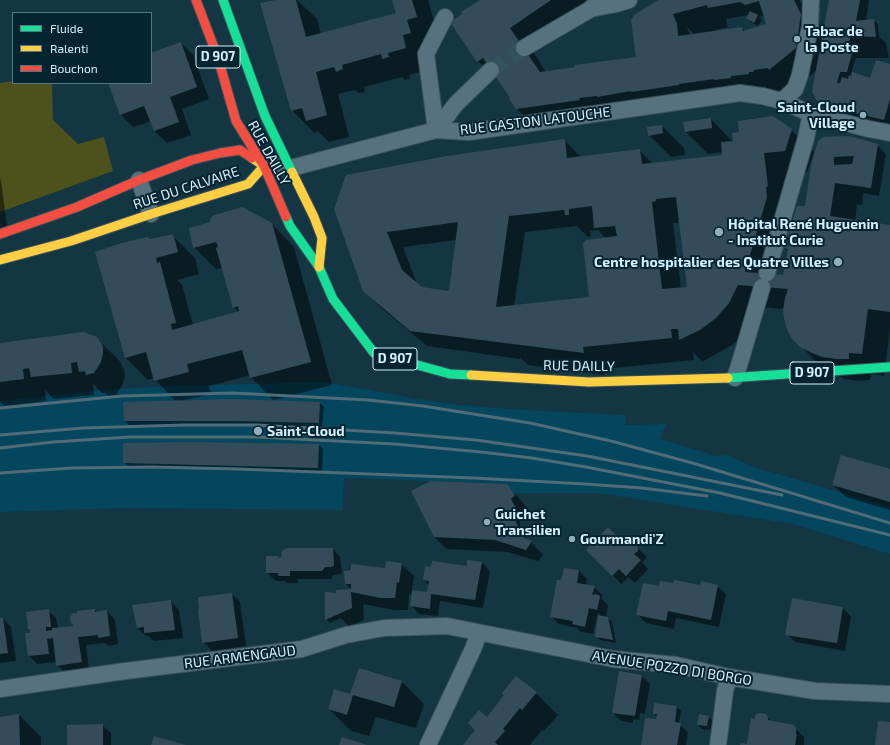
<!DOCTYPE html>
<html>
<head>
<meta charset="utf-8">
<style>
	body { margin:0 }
	#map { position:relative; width:890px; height:745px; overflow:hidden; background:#143642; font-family:"Exo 2",sans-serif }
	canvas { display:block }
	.legend { position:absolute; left:12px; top:12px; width:140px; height:72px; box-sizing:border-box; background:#052431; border:1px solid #587583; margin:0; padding:5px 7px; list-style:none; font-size:12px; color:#d4effd }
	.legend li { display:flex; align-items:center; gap:8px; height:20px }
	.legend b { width:20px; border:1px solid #587583 }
</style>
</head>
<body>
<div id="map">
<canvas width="890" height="745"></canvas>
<ul class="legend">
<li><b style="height:5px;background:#16e098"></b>Fluide</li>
<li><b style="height:5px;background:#ffcf43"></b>Ralenti</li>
<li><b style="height:5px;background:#f24e42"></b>Bouchon</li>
</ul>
</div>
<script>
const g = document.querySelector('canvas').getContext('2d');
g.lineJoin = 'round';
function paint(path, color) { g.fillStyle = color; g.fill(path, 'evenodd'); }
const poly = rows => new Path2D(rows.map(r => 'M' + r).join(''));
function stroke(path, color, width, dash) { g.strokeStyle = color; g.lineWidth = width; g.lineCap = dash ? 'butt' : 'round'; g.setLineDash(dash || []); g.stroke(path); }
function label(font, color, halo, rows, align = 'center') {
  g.font = font + ' "Exo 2",sans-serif'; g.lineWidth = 4; g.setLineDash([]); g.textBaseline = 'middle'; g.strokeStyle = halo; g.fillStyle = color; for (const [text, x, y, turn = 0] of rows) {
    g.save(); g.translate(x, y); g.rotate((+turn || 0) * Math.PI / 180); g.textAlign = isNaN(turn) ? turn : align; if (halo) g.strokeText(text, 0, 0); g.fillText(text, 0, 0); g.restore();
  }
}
paint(poly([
	[325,382,418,399,460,405,521,410,626,415,625,425,666,424,660,439,716,456,727,455,754,467,890,507,890,554,793,524,598,493,513,493,483,483,456,482,344,478,343,510,125,508,0,512,0,401,100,390,174,386]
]), '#03465e');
paint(poly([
	[13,81,13,83,52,83,53,120,78,144,104,137,113,171,0,212,0,83]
]), '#4d521c');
paint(poly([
	[281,0,297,0,317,19,321,34,397,13,393,0,428,0,439,39,428,70,409,75,410,79,405,80,402,77,364,87,365,92,359,93,355,90,338,94,349,137,329,142,318,131,314,133,292,110],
	[481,0,604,0,532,50,546,72,637,57,660,0,800,0,803,7,813,17,823,38,830,0,869,0,866,21,874,20,878,24,879,36,886,43,889,58,856,58,851,73,871,79,890,65,890,137,864,130,849,115,848,116,826,108,817,100,817,70,792,91,790,89,775,92,772,94,764,86,764,89,599,109,601,122,539,131,516,108,501,83,478,61],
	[749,15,747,18,751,22,758,26,762,20,759,17,765,15,767,25,745,31,742,28,716,32,716,30,728,27,726,19],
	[687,27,695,35,690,35],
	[181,43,193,55,209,99,182,109,191,135,167,143,154,131,151,121,133,127,121,115,109,83,151,83,151,54],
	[711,119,734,143,791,130,814,152,807,172,786,175,789,208,772,275,784,276,788,251,785,248,806,207,819,142,877,145,886,154,879,196,863,193,862,205,857,204,855,221,890,226,890,330,884,376,871,374,870,380,859,381,845,379,823,369,794,339,785,309,760,307,745,333,732,345,702,362,693,352,694,360,605,369,605,375,528,365,520,357,520,359,427,346,380,307,364,290,335,209,564,140,581,157,639,150,653,164,723,156,723,152,708,154,686,132],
	[678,221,680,221,688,287,681,288,673,223,678,223],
	[577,226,588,237,591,236,590,231,598,230,606,239,590,298,514,306,525,232],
	[457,240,450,292,421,288,417,284,403,247],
	[662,126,684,148,685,155,671,157,649,135],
	[0,178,1,180,7,226,0,227],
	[272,224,294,247,332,385,273,400,251,377,251,375,209,386,211,394,184,400,320,403,324,407,322,427,209,424,129,425,125,421,176,402,154,378,148,380,126,358,97,252,170,234,173,236,195,258,199,274,177,280,182,285,193,325,239,313,234,307,222,268,216,269,194,247],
	[96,338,119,360,124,369,125,375,123,384,116,395,109,396,105,393,102,393,93,384,94,395,54,399,45,390,46,401,4,406,0,402,0,344],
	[319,445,323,449,322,471,128,466,124,462],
	[890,470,890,510,846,497,833,485],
	[506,485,519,498,527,508,520,513,520,526,526,540,531,542,543,555,538,561,508,552,447,549,434,537],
	[633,544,646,556,646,559,642,562,648,569,635,583,628,577,621,584,588,550,626,547],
	[332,548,340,557,342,574,333,575,331,579,298,579,298,583,287,583,285,581,276,581,267,573,282,559],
	[482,562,490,571,483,608,440,601,438,616,419,614,411,605,412,595,409,594,408,610,394,610,363,604,364,620,349,626,341,618,330,623,326,619,336,594,352,590,346,584,345,572,386,569,401,564,414,576,412,590,428,593,429,586,424,580],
	[579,571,587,579,586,585,594,587,602,595,602,599,608,606,606,617,612,622,616,643,600,640,596,636,600,614,598,613,593,634,581,632,577,628,559,624,551,616,562,581],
	[717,586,726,594,719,627,676,618,674,629,646,623,638,615,660,587],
	[232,594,240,602,246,646,212,651,203,642],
	[171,601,179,610,183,638,154,641,148,636,146,636,137,628],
	[843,608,851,617,845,651,795,642,787,634],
	[48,610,56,618,58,628,76,626,94,610,97,612,107,611,115,620,118,644,108,646,105,643,86,645,89,670,66,673,57,665,57,662,37,664,29,656,26,634,32,633,29,629],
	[0,619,3,619,11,627,16,661,0,663],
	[642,676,650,684,645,714,640,713,639,720,633,719,633,723,621,721,613,713],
	[516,677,536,693,558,715,544,731,542,730,530,745,464,745,505,695],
	[402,682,424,704,416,728,376,717,369,736,351,731,329,709,351,695],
	[655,704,677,707,681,711,679,724,688,732,686,745,642,745,659,721,654,713],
	[19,715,41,737,41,745,0,745,0,718],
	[765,715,772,722,793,726,804,737,804,745,747,745,755,720],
	[708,716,712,720,711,730,702,729,698,725],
	[102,725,111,733,111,745,68,745]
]), '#0007');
paint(poly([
	[276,0,296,0,306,37,396,13,392,0,412,0,417,17,407,20,411,33,403,35,406,48,388,53,389,57,382,59,381,54,342,65,343,69,336,72,334,67,316,72,327,115,306,121,302,108,291,111,260,3],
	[480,0,551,0,510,28,540,72,575,67,574,65,636,57,631,20,634,15,658,0,794,0,801,14,796,48,769,70,768,68,753,70,754,72,749,72,749,74,731,76,731,78,714,80,714,79,679,84,679,85,631,92,631,91,597,97,597,96,579,98,580,100,516,109,509,99,510,98,483,58,477,62,450,22,462,14,461,12],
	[759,1,766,24,743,31,742,27,678,36,677,24,673,14,707,5,708,8,740,2,745,5],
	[829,0,860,0,856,21,874,19,876,37,851,36,846,51,852,53,847,72,840,72,837,83,840,83,842,77,848,79,849,75,851,76,852,72,870,78,876,60,890,64,890,99,884,120,847,111,816,100,812,91],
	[750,11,758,15,754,23,746,18],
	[181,42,197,87,170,97,179,122,154,131,144,106,120,115,108,83,151,83,151,53],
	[773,116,792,129,785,151,764,153,768,186,766,187,767,197,745,272,783,275,788,249,784,248,797,206,805,206,811,166,818,141,823,137,849,136,878,144,871,188,835,183,830,216,890,225,890,312,868,309,862,354,849,353,849,359,836,359,822,357,810,352,800,347,793,340,787,330,784,318,783,310,785,298,788,289,738,285,729,303,716,318,700,330,679,340,678,329,671,329,672,338,583,347,584,353,410,331,363,291,334,209,346,175,447,156,565,139,567,158,640,149,642,164,722,155,721,142,733,141,732,133,739,132,738,121],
	[854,156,852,164,834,165,834,157],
	[676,197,687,287,662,289,652,202,656,201,656,199],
	[592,206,594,228,615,226,617,236,586,240,583,243,589,297,496,307,509,216,564,210,565,215,569,215,569,209],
	[458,222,449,291,422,287,402,270,387,232],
	[711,118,712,128,685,132,683,122],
	[662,125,663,133,648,136,647,127],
	[242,207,272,223,311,362,250,378,242,350,187,364,189,372,154,381,146,352,125,358,95,252,118,244,147,237,150,239,172,234,174,237,178,252,156,258,157,263,160,262,176,323,171,324,172,330,239,311,238,306,233,308,216,248,218,247,216,242,193,248,189,229,189,228,210,222,210,220,212,216],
	[83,332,97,337,103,346,103,353,101,362,94,373,86,375,85,371,79,372,77,362,71,363,72,373,31,377,29,368,23,369,24,379,0,382,0,343],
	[232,399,320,402,319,423,236,421,124,421,123,402],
	[191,442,319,444,318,468,123,463,123,443],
	[841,455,890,469,890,502,832,485],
	[431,481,507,484,515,495,511,499,517,510,516,522,524,538,532,541,526,550,495,540,434,537,411,491],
	[608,527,626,545,630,542,633,543,638,547,638,551,634,554,641,560,626,576,619,569,612,576,586,550],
	[286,548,333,548,334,566,331,567,325,567,322,571,290,571,290,576,278,576,278,573,266,573,266,556,278,556,278,557,281,558,282,551],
	[467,560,482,562,475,600,431,594,430,609,410,606,412,590,427,592,429,581,423,580,425,566,431,567,432,561,467,566],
	[386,561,402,563,399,583,397,582,395,598,381,598,351,592,352,608,325,620,325,592,336,593,336,590,351,589,351,584,345,584,344,571,351,570,351,564,385,568],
	[564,568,579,570,577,583,595,586,592,595,596,594,599,595,600,597,597,610,589,608,585,627,572,624,573,621,550,617,557,580,561,580],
	[674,580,700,585,701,581,718,585,711,620,668,611,666,621,636,615,643,583,659,586,660,581,673,583],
	[232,593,238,638,202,643,198,609,199,609,198,597],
	[792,598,843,607,837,643,785,635],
	[171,600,175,630,144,633,144,627,137,628,132,605],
	[49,609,51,627,46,627,46,631,52,630,52,628,74,626,71,623,70,617,73,613,77,613,77,611,95,609,95,612,107,610,110,636,98,638,98,635,78,637,82,662,56,666,53,638,47,639,49,654,28,656,25,633,30,633,30,629,28,629,26,612],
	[598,615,608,617,613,640,595,637],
	[0,618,3,618,8,653,0,654],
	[359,668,402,681,394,707,353,695,347,715,328,709,334,689,350,694],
	[619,671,642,675,635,716,612,713],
	[516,676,537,692,522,710,520,708,503,729,505,731,495,742,498,745,463,745,475,730,468,723,479,710,487,717,504,695,502,693],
	[654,703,677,706,675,722,681,723,677,745,641,745,645,718,656,719,657,714,653,714],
	[759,713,766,714,768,717,768,720,794,725,796,728,796,734,797,734,795,745,740,745,741,743,747,744,751,718,755,719,755,715],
	[19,714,20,745,0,745,0,717],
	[699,714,709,716,707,726,697,725],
	[878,721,890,722,890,745,875,745],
	[103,724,103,745,67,745,67,725],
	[154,736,186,745,151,745],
	[342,737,367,745,339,745]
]), '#344c5a');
stroke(poly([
	[491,70,524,48]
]), '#31525e', 16, [16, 8]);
const street = poly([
	[590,9,616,4,629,0],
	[524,48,589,10,601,0],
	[782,101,795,89,800,75,810,27,811,0],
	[436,130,426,54,445,17],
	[436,130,456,104,491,70],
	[279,167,291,168,436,130,469,132,740,93,762,96,782,101,811,114,869,129,890,133],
	[139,180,151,214],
	[767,273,806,138,811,114],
	[735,378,741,359,762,287],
	[0,689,118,672,302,649,346,635,384,628,447,626,613,659,676,665,729,677,815,691,890,694],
	[428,745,473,649,479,633],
	[718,745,725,691,729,677]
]);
const fast = poly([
	[223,0,265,116,292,172],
	[286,217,290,226,319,267,333,299,374,353,450,374,471,375],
	[728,378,890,367]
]);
const slow = poly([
	[292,172,314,217,322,238,319,267],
	[0,260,71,241,151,214,248,184,264,166,252,158],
	[471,375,589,382,728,378]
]);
const jam = poly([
	[196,0,218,58,236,121,264,166,286,217],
	[0,234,77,207,139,180,192,160,220,153,240,150,252,158]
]);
stroke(street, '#39515a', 18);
stroke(fast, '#39515a', 11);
stroke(slow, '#39515a', 11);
stroke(jam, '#39515a', 11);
stroke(street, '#56727e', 16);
stroke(fast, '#16e098', 9);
stroke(slow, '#ffcf43', 9);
stroke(jam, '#f24e42', 9);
stroke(poly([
	[0,408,122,396,233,393,368,400,423,406,530,423,611,441,696,464,890,523],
	[0,435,83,428,184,425,257,425,395,433,476,440,587,456,782,495],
	[0,448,53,442,130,437,258,437,394,444,481,452,532,458,586,467,720,493,890,535],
	[0,473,72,468,152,467,238,469,474,478,585,484,642,488,707,496]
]), '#516c76', 3);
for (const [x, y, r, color] of [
	[797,39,4,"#91aebc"],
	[863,115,4,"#91aebc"],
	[719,232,5,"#91aebc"],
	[838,262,5,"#91aebc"],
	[258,431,5,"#91aebc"],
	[487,522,4,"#91aebc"],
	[572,539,4,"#91aebc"]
]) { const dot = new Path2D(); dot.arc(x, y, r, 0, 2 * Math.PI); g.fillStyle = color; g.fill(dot); stroke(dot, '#052431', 1.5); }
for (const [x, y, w] of [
	[218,57,44],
	[395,359,44],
	[812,373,44]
]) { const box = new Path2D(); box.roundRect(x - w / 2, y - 11, w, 22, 3); g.fillStyle = '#052431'; g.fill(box); stroke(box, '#d4effd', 1); }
label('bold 13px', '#d4effd', null, [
	["D 907",218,57],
	["D 907",395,359],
	["D 907",812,373]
]);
label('bold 14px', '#d4effd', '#052431', [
	["Tabac de",805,31],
	["la Poste",805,47],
	["Saint-Cloud",855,107,"right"],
	["Village",855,123,"right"],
	["Hôpital René Huguenin",728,224],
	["- Institut Curie",728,240],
	["Centre hospitalier des Quatre Villes",829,262,"right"],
	["Saint-Cloud",267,431],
	["Guichet",495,514],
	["Transilien",495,530],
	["Gourmandi'Z",580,539]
], 'left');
label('14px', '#d4effd', '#052431', [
	["RUE GASTON LATOUCHE",535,121,-7],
	["RUE DAILLY",269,153,61],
	["RUE DU CALVAIRE",186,188,-18],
	["RUE DAILLY",579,366,1],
	["RUE ARMENGAUD",240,657,-7],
	["AVENUE POZZO DI BORGO",672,668,9]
]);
</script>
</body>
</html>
